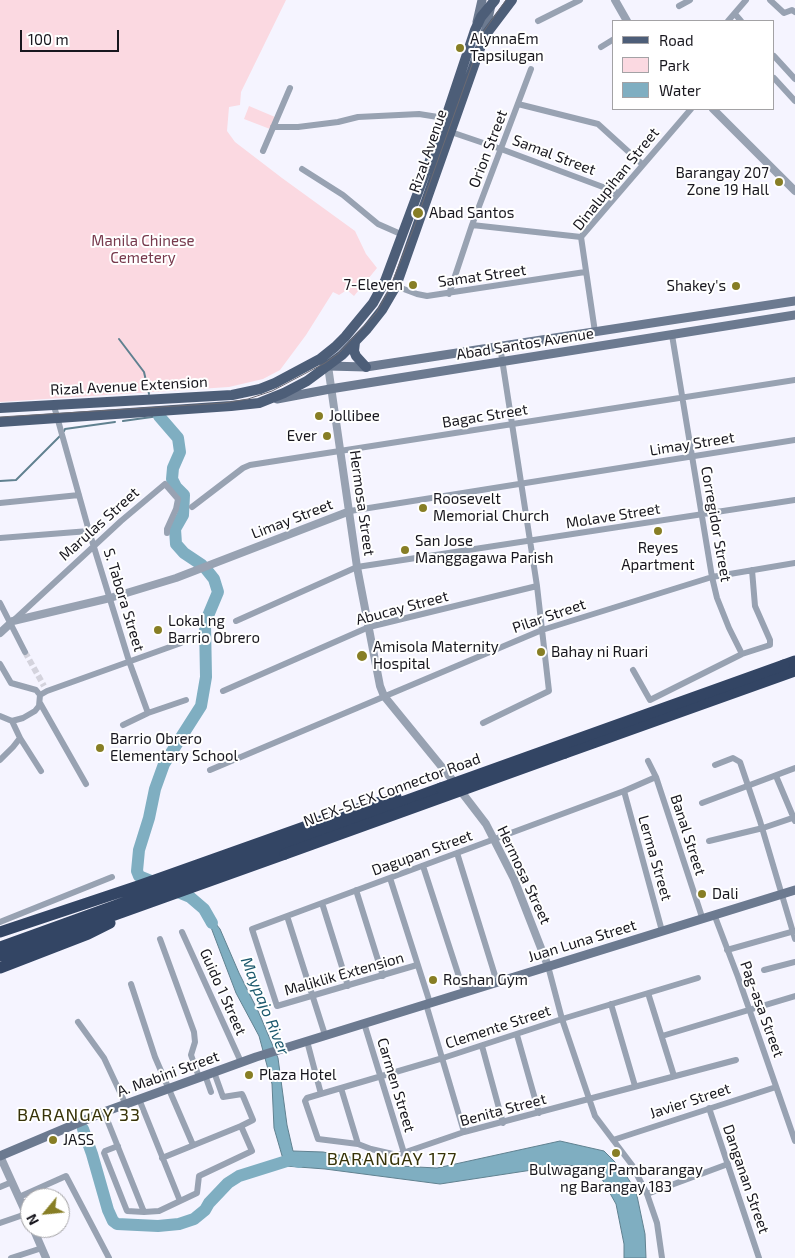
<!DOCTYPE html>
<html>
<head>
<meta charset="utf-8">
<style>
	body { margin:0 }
	#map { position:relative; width:795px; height:1258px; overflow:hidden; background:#f5f4ff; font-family:"Exo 2",sans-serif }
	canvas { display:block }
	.legend { position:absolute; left:612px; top:20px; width:162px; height:90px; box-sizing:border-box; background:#fff; border:1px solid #a3a2a5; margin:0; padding:6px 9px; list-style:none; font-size:15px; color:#18171e }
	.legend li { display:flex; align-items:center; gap:10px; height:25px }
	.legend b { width:25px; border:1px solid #a3a2a5 }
	.north { position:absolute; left:20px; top:1188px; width:50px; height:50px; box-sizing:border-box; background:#fff; border:1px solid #a3a2a5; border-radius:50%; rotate:242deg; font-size:14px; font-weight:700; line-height:20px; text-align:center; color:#18171e }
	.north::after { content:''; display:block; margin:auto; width:18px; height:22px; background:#877e25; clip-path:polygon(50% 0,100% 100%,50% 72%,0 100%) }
	.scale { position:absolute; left:20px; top:30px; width:99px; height:22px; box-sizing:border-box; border:2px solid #18171e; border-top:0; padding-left:6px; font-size:15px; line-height:18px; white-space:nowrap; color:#18171e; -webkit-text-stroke:4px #fff; paint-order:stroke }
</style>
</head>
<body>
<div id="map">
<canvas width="795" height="1258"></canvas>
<ul class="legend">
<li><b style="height:6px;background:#4d5e78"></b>Road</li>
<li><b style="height:14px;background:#fbd9e1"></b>Park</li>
<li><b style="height:14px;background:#7faec1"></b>Water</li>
</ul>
<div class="north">N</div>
<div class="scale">100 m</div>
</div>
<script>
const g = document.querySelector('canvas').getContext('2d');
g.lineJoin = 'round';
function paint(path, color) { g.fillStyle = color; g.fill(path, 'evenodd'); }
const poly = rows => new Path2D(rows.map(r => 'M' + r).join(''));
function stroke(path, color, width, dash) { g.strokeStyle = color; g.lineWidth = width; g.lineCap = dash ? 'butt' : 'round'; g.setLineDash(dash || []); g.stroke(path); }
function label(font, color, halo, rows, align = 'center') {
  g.font = font + ' "Exo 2",sans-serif'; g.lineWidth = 4; g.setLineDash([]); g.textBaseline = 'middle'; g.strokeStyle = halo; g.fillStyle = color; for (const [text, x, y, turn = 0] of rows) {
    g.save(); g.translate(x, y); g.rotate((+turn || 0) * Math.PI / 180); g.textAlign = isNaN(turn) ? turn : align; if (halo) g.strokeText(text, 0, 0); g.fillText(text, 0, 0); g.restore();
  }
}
paint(poly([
	[0,0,286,0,241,92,240,105,229,107,227,131,235,142,282,178,355,231,366,254,377,268,354,296,347,290,339,295,333,292,306,335,280,370,263,379,229,387,0,402],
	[249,106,275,117,270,129,244,119]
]), '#fbd9e1');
const water = poly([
	[204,909,220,929,239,973,259,1013,278,1058,287,1125,293,1151,323,1152,398,1166,437,1168,560,1141,604,1151,622,1169,636,1191,645,1234,646,1258,624,1258,624,1244,616,1204,602,1179,587,1167,565,1165,440,1184,325,1169,285,1166,274,1128,272,1084,259,1036,236,993,204,909]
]);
paint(water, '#7faec1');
stroke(water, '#608190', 1);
stroke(poly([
	[119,339,144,372,149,394],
	[123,421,159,416],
	[64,431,65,429,115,422],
	[0,481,16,480,61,435]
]), '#608190', 2);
stroke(poly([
	[159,416,178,438,180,452,173,468,172,479,176,487,184,495,183,515,175,529,176,544,184,553,202,565],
	[206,569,214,579,218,592,205,623,206,677,201,706,164,764,155,789,149,818,139,850,137,871,139,876,190,897,204,909,212,923],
	[83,1129,92,1154,108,1210,113,1221,117,1224,158,1226,179,1224,194,1219,205,1210,209,1203,228,1183,239,1176,290,1160,299,1162]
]), '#7faec1', 12);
stroke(poly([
	[25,652,44,686]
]), '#d4d3dd', 6, [6, 3]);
stroke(poly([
	[770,0,784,13,792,10,795,12],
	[679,6,690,0],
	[735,14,741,21],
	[538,21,580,0],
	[728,21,746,0],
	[601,47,614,39],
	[774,56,795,79],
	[774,78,795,101],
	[518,104,598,124,642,164],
	[273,127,298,127,338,122,358,117,419,114,438,117,447,121],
	[451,132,501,149,619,193],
	[263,151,290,88],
	[302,169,343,195,378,224,403,235],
	[472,225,581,237],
	[393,285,417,294,427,296,585,272],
	[449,294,472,225,531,69],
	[595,332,581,237,691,109],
	[672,335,712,577,717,598,729,628,742,654],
	[54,406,89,531,129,661,148,713],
	[0,503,79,495],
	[192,507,243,468,250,465,795,380],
	[350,511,795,440],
	[0,538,89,531],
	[0,603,25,652],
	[13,621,121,521,165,484,178,499,176,509,167,529,167,533],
	[236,621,357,567,795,500],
	[0,664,11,683,36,690,40,695],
	[633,670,650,700,742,654,770,645,770,640,755,606,752,570],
	[223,691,369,627,537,586],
	[40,703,86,784],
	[0,716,12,721,20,738,41,771],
	[12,721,23,718,35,711,39,706,40,695,47,691,181,643],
	[483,723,549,691,537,586,500,346],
	[123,725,148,713,186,700],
	[0,760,13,747,20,738],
	[648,761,656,777,702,917],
	[715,765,733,758,740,762,760,821,795,939],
	[210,770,542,630,712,577,795,563],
	[776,776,795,821],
	[624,791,662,931],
	[702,803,795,768],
	[709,841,763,828,795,817],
	[457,853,497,982],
	[423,866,464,992],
	[390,878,430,1003],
	[356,890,383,976],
	[322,903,348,986],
	[714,914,738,977,795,1141],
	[287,916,325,1035],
	[0,922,112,877],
	[182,932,241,1062],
	[160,939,194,1032,195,1042,191,1055,199,1077],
	[727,950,795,931],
	[417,965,277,1006,252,929,624,791,656,777],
	[548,966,562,1019,595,1116,632,1165,647,1194,657,1223,662,1258],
	[764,970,795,962],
	[698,978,562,1019,443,1058,307,1098,305,1101,318,1139,358,1144,371,1149,397,1155,464,1132,736,1060],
	[131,984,155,1057,193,1145],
	[648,993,674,1076],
	[426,1004,464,1132],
	[611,1004,635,1086],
	[78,1022,104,1058,126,1105],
	[364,1023,404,1153],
	[517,1035,539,1113],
	[662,1036,795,996],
	[307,1041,321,1094],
	[482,1046,503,1123],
	[205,1075,211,1092],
	[341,1088,358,1144],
	[139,1099,180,1201],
	[709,1108,759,1258],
	[104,1112,144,1212],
	[613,1140,776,1087],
	[118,1146,105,1151,104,1153,123,1201,127,1211,144,1212,159,1211,197,1193,199,1176,252,1151,241,1126,253,1120,243,1096,242,1094,223,1097,214,1072],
	[162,1158,241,1126],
	[0,1187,12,1182],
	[647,1194,728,1164],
	[19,1197,66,1176,109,1258],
	[0,1223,26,1214],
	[11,1258,42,1248]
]), '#98a2b2', 6);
stroke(poly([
	[615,0,627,21],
	[713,109,795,191],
	[328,366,357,567,380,686,384,696,450,777,486,824,514,879,548,966],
	[0,633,13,621,110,598,176,578,350,511],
	[0,1156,30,1222],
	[33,1228,46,1258]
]), '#98a2b2', 8);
stroke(poly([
	[477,22,482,0],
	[484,37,491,5],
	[324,363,328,366,366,367,795,301],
	[277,399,330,389,795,315],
	[0,1156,104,1112,256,1057,795,890]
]), '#6c7a90', 9);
stroke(poly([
	[355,342,354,351,356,356,366,367],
	[0,408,232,395,260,389,275,383,320,359,335,347,345,337,373,303,385,281,445,120,475,30,481,17,495,0],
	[0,422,231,406,259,403,284,393,307,381,342,355,367,329,382,310,396,286,484,37,512,0]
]), '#4d5e78', 10);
stroke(poly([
	[784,665,795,661],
	[565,753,795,671],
	[0,932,138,886,335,816,396,797],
	[0,947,441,788],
	[0,956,285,854],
	[0,968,88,934,110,923]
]), '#334564', 11);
stroke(poly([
	[0,417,224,403,248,399,272,391,325,363,339,353,376,313,389,290,414,227,484,31,506,0]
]), '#6b6a72', 1);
stroke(poly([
	[441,788,784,665],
	[285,854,565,753]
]), '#334564', 11);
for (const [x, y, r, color] of [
	[460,48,5,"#877e25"],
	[779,182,5,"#877e25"],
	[418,213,6,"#877e25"],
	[413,285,5,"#877e25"],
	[736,286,5,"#877e25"],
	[319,416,5,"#877e25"],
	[327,436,5,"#877e25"],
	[423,508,5,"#877e25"],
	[658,531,5,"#877e25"],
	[405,550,5,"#877e25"],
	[158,630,5,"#877e25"],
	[541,652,5,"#877e25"],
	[362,656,6,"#877e25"],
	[100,748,5,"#877e25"],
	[702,894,5,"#877e25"],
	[433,980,5,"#877e25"],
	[249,1075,5,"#877e25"],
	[53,1140,5,"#877e25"],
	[616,1153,5,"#877e25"]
]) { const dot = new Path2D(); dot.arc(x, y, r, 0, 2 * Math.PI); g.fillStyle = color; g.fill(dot); stroke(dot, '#fff', 2); }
label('15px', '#18171e', '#fff', [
	["AlynnaEm",470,39],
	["Tapsilugan",470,56],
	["Barangay 207",769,173,"right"],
	["Zone 19 Hall",769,190,"right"],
	["Abad Santos",429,213],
	["7-Eleven",403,285,"right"],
	["Shakey's",726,286,"right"],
	["Jollibee",329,416],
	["Ever",317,436,"right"],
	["Roosevelt",433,499],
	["Memorial Church",433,516],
	["San Jose",415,541],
	["Manggagawa Parish",415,558],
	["Reyes",658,548,"center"],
	["Apartment",658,565,"center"],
	["Lokal ng",168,621],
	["Barrio Obrero",168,638],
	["Amisola Maternity",373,647],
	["Hospital",373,664],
	["Bahay ni Ruari",551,652],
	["Barrio Obrero",110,739],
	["Elementary School",110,756],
	["Dali",712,894],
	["Roshan Gym",443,980],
	["Plaza Hotel",259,1075],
	["JASS",63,1140],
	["Bulwagang Pambarangay",616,1170,"center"],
	["ng Barangay 183",616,1187,"center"]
], 'left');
label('15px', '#18171e', '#fff', [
	["Orion Street",488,149,-69],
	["Rizal Avenue",428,151,-71],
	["Samal Street",554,155,21],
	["Dinalupihan Street",616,179,-51],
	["Samat Street",482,276,-8],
	["Abad Santos Avenue",525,344,-9],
	["Rizal Avenue Extension",129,386,-3],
	["Bagac Street",485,416,-9],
	["Limay Street",692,444,-9],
	["Hermosa Street",362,503,82],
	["Molave Street",613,516,-9],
	["Limay Street",292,519,-21],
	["Marulas Street",99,524,-42],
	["Corregidor Street",716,524,80],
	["S. Tabora Street",124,600,73],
	["Abucay Street",402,608,-15],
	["Pilar Street",549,616,-19],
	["NLEX-SLEX Connector Road",392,790,-20],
	["Banal Street",688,835,72],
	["Dagupan Street",422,853,-20],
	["Lerma Street",655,858,74],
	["Hermosa Street",524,875,65],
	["Juan Luna Street",582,941,-17],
	["Maliklik Extension",344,974,-16],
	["Guido 1 Street",223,992,66],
	["Pag-asa Street",762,1009,70],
	["Clemente Street",498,1027,-18],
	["A. Mabini Street",168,1074,-20],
	["Carmen Street",396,1085,73],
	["Javier Street",690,1101,-18],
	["Benita Street",503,1110,-15],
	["Danganan Street",746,1179,71]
]);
label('15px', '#773a4d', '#fff', [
	["Manila Chinese",143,241],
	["Cemetery",143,258]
]);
label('italic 16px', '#1b586d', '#fff', [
	["Maypajo River",265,1006,68]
]);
g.letterSpacing = '1px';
label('18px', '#373308', '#fff', [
	["BARANGAY 33",79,1115],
	["BARANGAY 177",392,1159]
]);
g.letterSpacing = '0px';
</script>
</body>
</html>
